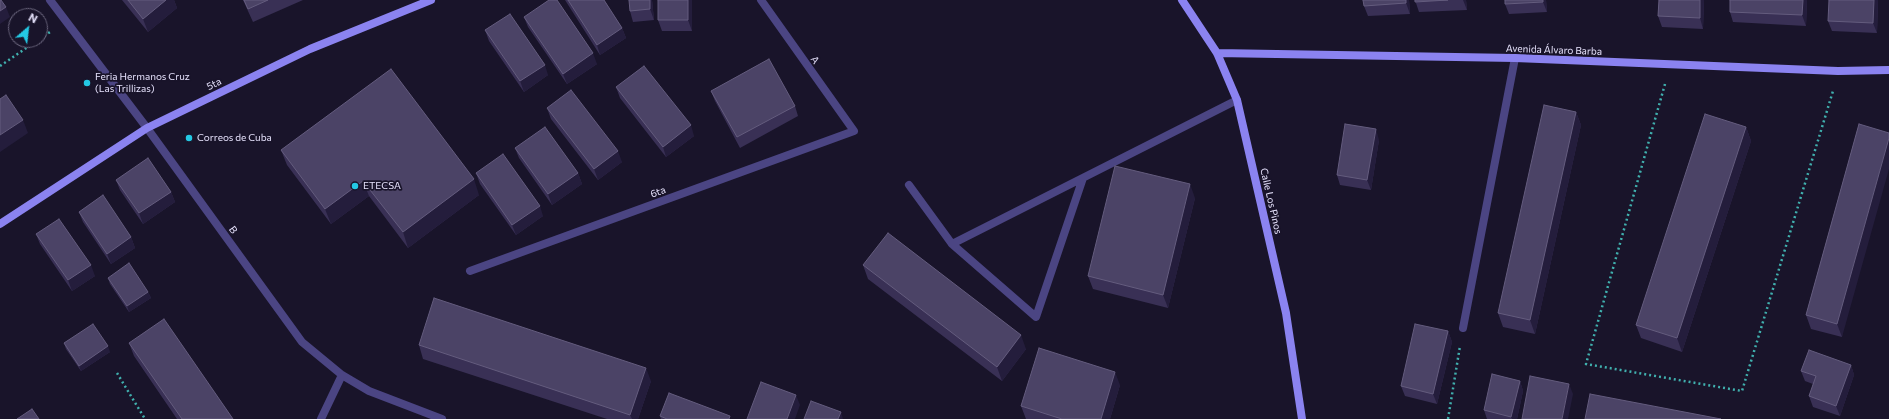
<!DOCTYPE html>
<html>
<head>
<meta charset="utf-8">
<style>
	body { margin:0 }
	#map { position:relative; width:1889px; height:419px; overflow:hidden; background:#19142a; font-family:Commissioner,sans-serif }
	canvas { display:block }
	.north { position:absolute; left:8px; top:8px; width:40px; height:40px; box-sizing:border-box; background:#19142a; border:1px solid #6b667e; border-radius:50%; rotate:28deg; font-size:11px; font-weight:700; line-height:16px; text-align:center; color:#e5e1fb }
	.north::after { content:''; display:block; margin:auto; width:14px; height:18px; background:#24c8e4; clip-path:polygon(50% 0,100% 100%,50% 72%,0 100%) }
</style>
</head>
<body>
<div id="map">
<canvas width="1889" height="419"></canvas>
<div class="north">N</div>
</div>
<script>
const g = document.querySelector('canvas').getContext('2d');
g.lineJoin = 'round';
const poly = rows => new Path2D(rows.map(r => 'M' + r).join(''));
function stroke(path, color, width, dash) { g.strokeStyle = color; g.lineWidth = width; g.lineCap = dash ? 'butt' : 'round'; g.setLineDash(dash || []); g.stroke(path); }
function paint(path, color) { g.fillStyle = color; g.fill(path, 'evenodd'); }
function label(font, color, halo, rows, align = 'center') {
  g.font = font + ' Commissioner,sans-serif'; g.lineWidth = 3.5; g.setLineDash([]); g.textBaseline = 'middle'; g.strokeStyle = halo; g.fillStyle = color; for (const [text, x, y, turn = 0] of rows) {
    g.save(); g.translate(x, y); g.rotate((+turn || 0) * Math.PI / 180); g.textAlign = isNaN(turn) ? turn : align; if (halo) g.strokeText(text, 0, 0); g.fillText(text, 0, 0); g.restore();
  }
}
stroke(poly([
	[40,39,50,32],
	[0,66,38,40],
	[1665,84,1586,364,1742,391,1833,91],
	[117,373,145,419],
	[1448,419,1460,346]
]), '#40b0ae', 2.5, [2, 3]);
stroke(poly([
	[1083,178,1036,317,952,244,1237,100],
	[909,185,952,244]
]), '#4b4583', 8);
stroke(poly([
	[50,0,147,128,302,342,342,375,369,391,442,419],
	[470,271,854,131,761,0],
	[1463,328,1515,58],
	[321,419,342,375]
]), '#4b4583', 8);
stroke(poly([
	[1182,0,1217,53,1237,100,1286,313,1302,419],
	[1217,53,1515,58,1838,71,1889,70],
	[0,224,147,128,310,49,431,0]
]), '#8b83f0', 8);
paint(poly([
	[122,0,174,0,177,8,148,32],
	[243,0,303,0,253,22],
	[565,0,604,0,622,28,626,38,600,55],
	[652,0,654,20,633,22,630,11],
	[658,0,692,0,692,31,662,31,658,20],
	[1409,0,1410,14,1368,16,1364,6],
	[1415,0,1466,0,1467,10,1419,12],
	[1546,0,1547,12,1509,14,1505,4],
	[1659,0,1704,0,1703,29,1662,27,1658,16],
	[1730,0,1807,0,1806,26,1733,22,1730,12],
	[1878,0,1877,33,1832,31,1828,21],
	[524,17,597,64,567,84,528,27],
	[485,30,548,75,524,92,489,41],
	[616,87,694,136,666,157,620,98],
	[711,91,795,106,798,116,740,148,715,101],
	[547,108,622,162,598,180,551,119],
	[1576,112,1581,125,1535,334,1503,327,1498,313],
	[1859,124,1842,337,1811,329,1806,315],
	[1746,127,1751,141,1682,352,1641,338,1636,325],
	[1379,140,1371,190,1340,185,1337,175],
	[515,148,578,173,582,184,552,205,519,158],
	[281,150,479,195,408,248,369,196,331,224,287,165],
	[476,173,543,216,516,235,480,184],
	[116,180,171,192,175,202,143,224,120,190],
	[1195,198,1168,308,1093,289,1088,276],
	[79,212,131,237,135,248,111,264,83,222],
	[36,234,95,276,72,291,40,244],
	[863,265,1026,349,1002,381,868,279],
	[108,278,148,292,151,298,129,312,110,284],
	[1448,331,1452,342,1437,404,1405,396,1401,386],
	[64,343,110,352,81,371,66,349],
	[129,343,233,419,177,419,134,356],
	[419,345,651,381,638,419,607,419,423,359],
	[1851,365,1854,375,1840,416,1813,407,1809,396,1813,384,1805,381,1801,371],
	[1520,381,1523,391,1517,419,1487,419,1484,410],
	[1120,385,1110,419,1026,419,1021,406],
	[660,416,731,419,661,419]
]), '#393055');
paint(poly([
	[166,0,174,0,177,8,148,32,143,19],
	[650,0,652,0,654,20,650,9],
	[688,0,692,0,692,31,688,20],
	[1406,0,1409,0,1410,14,1406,3],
	[1463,0,1466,0,1467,10],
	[1543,0,1546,0,1547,12,1543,2],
	[1700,0,1704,0,1703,29,1700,18],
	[1803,0,1807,0,1806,26,1802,15],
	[1874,0,1878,0,1877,33,1873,23],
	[6,7,10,17,0,24,0,11],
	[622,28,626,38,600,55,597,45],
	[593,53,597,64,567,84,563,74],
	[545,65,548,75,524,92,520,81],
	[1576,112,1581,125,1535,334,1530,320],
	[23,120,28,133,0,152,0,135],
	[691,125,694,136,666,157,663,147],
	[1746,127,1751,141,1682,352,1677,338],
	[1376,129,1379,140,1371,190,1367,180],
	[1889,138,1889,169,1842,337,1837,324],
	[618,151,622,162,598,180,594,169],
	[578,173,582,184,552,205,548,194],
	[474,179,479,195,408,248,403,232],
	[363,181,369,196,331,224,325,209],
	[1190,184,1195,198,1168,308,1163,295],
	[171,192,175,202,143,224,139,213],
	[540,206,543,216,516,235,512,225],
	[131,237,135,248,111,264,107,254],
	[91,265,95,276,72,291,68,280],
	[148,292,151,298,129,312,127,306],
	[1448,331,1452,342,1437,404,1433,394],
	[1021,335,1026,349,1002,381,997,367],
	[108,346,110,352,81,371,79,366],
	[1851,365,1854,375,1840,416,1836,406],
	[646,368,651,381,638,419,632,419,630,415],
	[1115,372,1120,385,1110,419,1101,419],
	[1520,381,1523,391,1517,419,1512,419,1511,417],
	[1569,384,1573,394,1568,419,1562,419],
	[796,395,800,405,795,419,787,419],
	[841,412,843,419,838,419]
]), '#241d3c');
const building = poly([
	[0,0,1,0,6,7,0,11,0,0],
	[128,0,166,0,143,19,128,0],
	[244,0,268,0,248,9,244,0],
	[549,0,557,0,593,53,563,74,524,17,549,0],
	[568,0,604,0,622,28,597,45,568,0],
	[629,0,650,0,650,9,630,11,629,0],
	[658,0,688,0,688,20,658,20,658,0],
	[1363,0,1406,0,1406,3,1364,6,1363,0],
	[1415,0,1448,0,1415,2,1415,0],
	[1505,0,1543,0,1543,2,1505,4,1505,0],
	[1659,0,1700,0,1700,18,1658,16,1659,0],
	[1730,0,1803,0,1802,15,1730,12,1730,0],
	[1829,0,1874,0,1873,23,1828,21,1829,0],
	[510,14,545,65,520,81,485,30,510,14],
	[769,59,795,106,737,137,711,91,769,59],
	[644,66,691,125,663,147,616,87,644,66],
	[391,69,474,179,403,232,363,181,325,209,281,150,391,69],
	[571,90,618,151,594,169,547,108,571,90],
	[6,95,23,120,0,135,0,99,6,95],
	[1544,105,1576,112,1530,320,1498,313,1544,105],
	[1705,114,1746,127,1677,338,1636,325,1705,114],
	[1345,124,1376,129,1367,180,1337,175,1345,124],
	[1859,124,1889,133,1889,138,1837,324,1806,315,1859,124],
	[545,127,578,173,548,194,515,148,545,127],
	[503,154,540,206,512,225,476,173,503,154],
	[148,158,171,192,139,213,116,180,148,158],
	[1115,166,1190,184,1163,295,1088,276,1115,166],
	[103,195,131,237,107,254,79,212,103,195],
	[59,219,91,265,68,280,36,234,59,219],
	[888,233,1021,335,997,367,863,265,888,233],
	[129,263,148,292,127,306,108,278,129,263],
	[434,298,646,368,630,415,419,345,434,298],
	[164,319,233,419,182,419,129,343,164,319],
	[93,324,108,346,79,366,64,343,93,324],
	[1415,324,1448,331,1433,394,1401,386,1415,324],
	[1039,348,1115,372,1101,419,1062,419,1021,406,1039,348],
	[1809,350,1851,365,1836,406,1809,396,1816,376,1801,371,1809,350],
	[1492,374,1520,381,1511,417,1484,410,1492,374],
	[1530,376,1569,384,1562,419,1522,419,1530,376],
	[761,382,796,395,787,419,747,419,761,382],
	[669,393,730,416,729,419,667,419,660,416,669,393],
	[1590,394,1721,419,1585,419,1590,394],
	[811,401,841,412,838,419,804,419,811,401],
	[32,409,39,419,17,419,32,409]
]);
paint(building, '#4b4366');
stroke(building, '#645c7e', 1);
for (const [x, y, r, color] of [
	[87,83,4,"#24c8e4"],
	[189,138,4,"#24c8e4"],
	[355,186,4,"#24c8e4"]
]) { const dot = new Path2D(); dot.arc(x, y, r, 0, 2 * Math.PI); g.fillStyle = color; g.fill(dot); stroke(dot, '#19142a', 1.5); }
label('10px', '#e5e1fb', '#19142a', [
	["Avenida Álvaro Barba",1554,50,2],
	["A",815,60,55],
	["5ta",214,84,-26],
	["6ta",658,192,-20],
	["Calle Los Pinos",1271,201,77],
	["B",233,230,54]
]);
label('10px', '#e5e1fb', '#19142a', [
	["Feria Hermanos Cruz",95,77],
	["(Las Trillizas)",95,89],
	["Correos de Cuba",197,138],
	["ETECSA",363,186]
], 'left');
</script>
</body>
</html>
